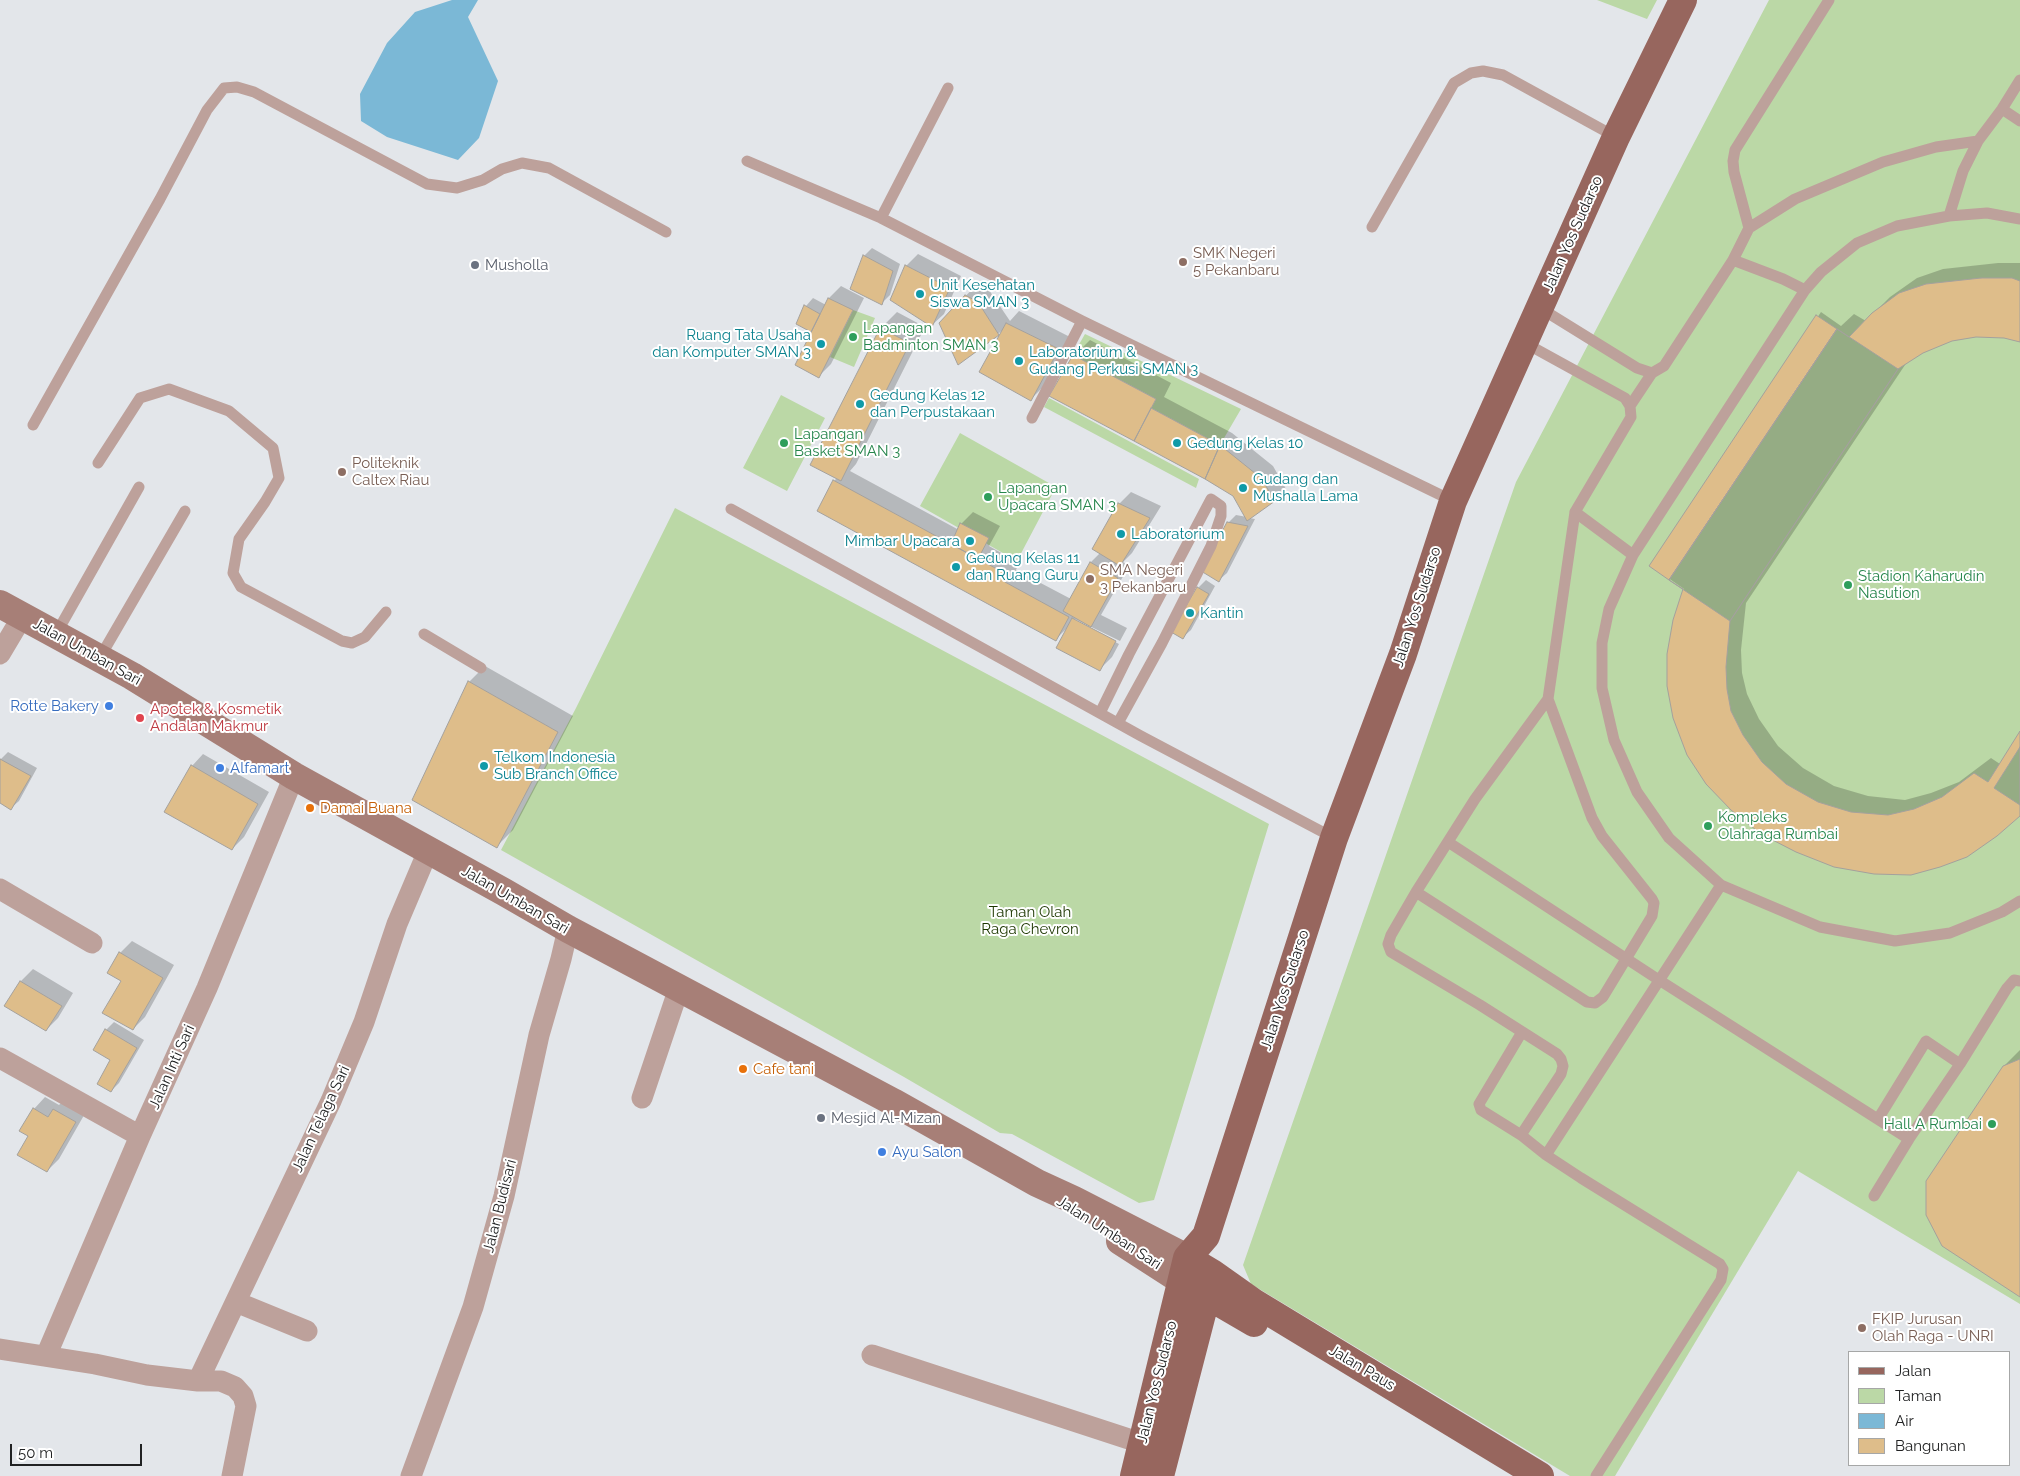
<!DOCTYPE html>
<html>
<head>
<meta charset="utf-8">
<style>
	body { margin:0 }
	#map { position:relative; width:2020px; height:1476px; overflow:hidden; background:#e3e6ea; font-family:Raleway,sans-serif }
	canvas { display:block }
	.legend { position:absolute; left:1848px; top:1351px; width:162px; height:115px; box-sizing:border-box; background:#fff; border:1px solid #a6a7a7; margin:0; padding:6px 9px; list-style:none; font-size:15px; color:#212223 }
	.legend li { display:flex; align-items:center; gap:10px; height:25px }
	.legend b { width:25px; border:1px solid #a6a7a7 }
	.scale { position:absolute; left:10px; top:1444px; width:132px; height:22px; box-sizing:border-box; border:2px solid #212223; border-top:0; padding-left:6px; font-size:15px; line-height:18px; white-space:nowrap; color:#212223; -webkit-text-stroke:4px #fff; paint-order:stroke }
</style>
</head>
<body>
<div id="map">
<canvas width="2020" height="1476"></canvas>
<ul class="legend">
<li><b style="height:6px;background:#97665e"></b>Jalan</li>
<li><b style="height:14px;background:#bbd8a6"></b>Taman</li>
<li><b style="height:14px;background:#7bb8d6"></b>Air</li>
<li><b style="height:14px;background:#debd8a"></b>Bangunan</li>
</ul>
<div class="scale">50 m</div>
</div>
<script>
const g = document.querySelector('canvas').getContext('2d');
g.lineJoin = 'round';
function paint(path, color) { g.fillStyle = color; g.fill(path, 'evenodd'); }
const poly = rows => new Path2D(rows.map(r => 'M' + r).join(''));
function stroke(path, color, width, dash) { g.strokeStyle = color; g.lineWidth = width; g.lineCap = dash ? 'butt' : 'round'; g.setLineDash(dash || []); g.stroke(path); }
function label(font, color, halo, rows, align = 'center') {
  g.font = font + ' Raleway,sans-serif'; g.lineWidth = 4; g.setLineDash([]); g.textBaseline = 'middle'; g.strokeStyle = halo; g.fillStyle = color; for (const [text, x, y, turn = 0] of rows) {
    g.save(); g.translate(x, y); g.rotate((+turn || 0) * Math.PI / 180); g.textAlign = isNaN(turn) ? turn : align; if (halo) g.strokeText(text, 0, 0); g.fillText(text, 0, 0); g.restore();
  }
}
paint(poly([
	[1597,0,1657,0,1647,19],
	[1769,0,2020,0,2020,1304,1798,1171,1615,1476,1570,1476,1251,1284,1243,1265,1516,482],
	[853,310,875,318,854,367,830,357],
	[1085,334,1241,409,1220,445,1151,408,1156,399,1073,355],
	[781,395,825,418,787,491,743,468],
	[1049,398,1199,479,1196,488,1044,407],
	[960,433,1056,487,1017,561,920,506],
	[675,508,1269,824,1154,1200,1139,1203,1012,1134,1000,1133,904,1077,501,850,576,708]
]), '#bbd8a6');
paint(poly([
	[452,0,478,0,468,17,498,81,479,138,458,160,387,137,361,121,360,94,387,43,415,12]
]), '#7bb8d6');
paint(poly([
	[872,248,900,264,890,295,882,303,852,288,864,256],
	[918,254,961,276,944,314,932,325,906,266],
	[1998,263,2020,263,2020,340,2004,337,1976,336,1952,340,1922,352,1907,362,1746,603,1741,650,1742,673,1747,694,1759,719,1778,746,1803,768,1834,786,1868,796,1905,800,1931,793,1959,782,1991,758,2000,764,2020,733,2020,814,1939,866,1689,754,1684,589,1651,566,1821,312,1841,326,1854,314,1866,321,1890,297,1917,278,1943,269],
	[978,283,989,290,1010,321,1019,311,1070,337,1043,387,1031,399,1003,330,959,363,940,323],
	[841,286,864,298,831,364,819,376,813,331,797,324,806,306,813,298,826,305,829,298],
	[897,312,925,327,856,464,850,471,959,530,961,524,973,512,1000,526,989,546,1019,563,1016,570,1071,599,1091,562,1100,553,1119,504,1131,492,1161,506,1132,553,1123,562,1129,566,1101,615,1127,628,1120,641,1075,619,1075,621,1119,644,1112,657,1100,669,1068,627,1056,639,834,481,837,478,812,464,881,328],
	[1090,340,1171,383,1164,397,1232,433,1273,466,1286,489,1274,501,1249,518,1255,519,1227,573,1219,580,1228,523,1236,515,1247,517,1234,495,1134,440,1074,356],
	[1206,580,1215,586,1191,630,1183,637,1198,588],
	[485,666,573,716,513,830,497,846,469,682],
	[8,752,37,768,19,801,11,808,0,802,0,760],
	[203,754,269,792,244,837,232,849,192,766],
	[132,941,174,965,145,1017,133,1029,122,980,120,953],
	[33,969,73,993,58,1018,46,1030,6,1006,21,981],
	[114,1022,144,1040,119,1083,111,1091,112,1060,106,1030],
	[2020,1050,2020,1296,2004,1066],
	[45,1097,59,1105,66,1098,87,1110,59,1159,47,1171,29,1135,34,1109]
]), '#0003');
const building = poly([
	[863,255,893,271,882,305,850,289,863,255],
	[905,265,950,288,932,327,890,300,905,265],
	[1981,278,2012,278,2020,281,2020,342,2004,338,1976,337,1952,341,1923,353,1898,369,1730,621,1726,667,1727,689,1731,711,1743,735,1762,762,1786,784,1818,802,1851,812,1888,815,1914,809,1942,797,1974,773,1988,782,2020,731,2020,816,1997,836,1967,857,1940,867,1911,875,1874,874,1834,867,1796,852,1761,834,1731,810,1706,784,1687,755,1673,718,1667,686,1667,654,1673,620,1683,589,1669,580,1837,329,1849,337,1872,313,1899,293,1926,284,1981,278],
	[965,295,978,302,999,335,958,365,939,323,965,295],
	[828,298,853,310,819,378,795,365,828,298],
	[804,305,820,314,811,332,796,324,804,305],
	[1816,315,1837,329,1669,580,1649,566,1816,315],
	[1006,323,1059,349,1031,401,979,372,1006,323],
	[880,328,910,343,841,481,810,465,880,328],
	[1837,329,1898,369,1730,621,1669,580,1837,329],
	[1073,355,1156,399,1134,441,1049,396,1073,355],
	[1151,408,1220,445,1205,479,1134,441,1151,408],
	[1220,445,1261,478,1275,501,1247,521,1233,496,1205,479,1220,445],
	[833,480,1008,575,1005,582,1069,617,1056,641,817,511,833,480],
	[1118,503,1150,518,1120,566,1092,549,1118,503],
	[1227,522,1248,526,1219,582,1201,571,1227,522],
	[960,523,989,538,978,559,951,544,960,523],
	[1090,562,1118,578,1091,627,1063,611,1090,562],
	[1197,587,1209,594,1183,639,1171,632,1197,587],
	[1072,618,1116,641,1100,671,1056,648,1072,618],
	[468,681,558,732,497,848,412,800,468,681],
	[2020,747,2020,805,1994,788,2020,747],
	[0,759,31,776,11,810,0,803,0,759],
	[191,765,258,804,232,850,164,812,191,765],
	[119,952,163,978,133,1030,102,1013,121,981,107,973,119,952],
	[20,981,62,1006,46,1031,4,1006,20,981],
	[105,1029,137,1048,111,1092,97,1084,110,1060,93,1050,105,1029],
	[2020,1059,2020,1297,1942,1246,1926,1215,1926,1181,2003,1066,2020,1059],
	[33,1108,48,1117,53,1109,76,1122,47,1172,17,1155,28,1136,19,1131,33,1108]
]);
paint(building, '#debd8a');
stroke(building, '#a4a19d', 1);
stroke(poly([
	[2002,109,2020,121],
	[747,161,881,218,1082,321,1453,501],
	[1949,216,1963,171,1978,141,2002,109,2020,80],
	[881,218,948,88],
	[1372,227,1454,83,1471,73,1483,71,1503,75,1616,137],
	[1749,228,1734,172,1733,161,1735,150,1829,0],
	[1733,260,1749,228,1795,199,1883,162,1936,147,1978,141],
	[1540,308,1637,368,1652,373,1664,366,1733,260,1783,279,1805,290,1821,272,1857,243,1897,226,1949,216,1987,213,2020,219],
	[1525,343,1625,398,1630,406,1631,417,1575,512,1633,555,1609,609,1602,643,1602,688,1614,740,1637,792,1669,838,1721,885,1820,927,1895,941,1950,933,2002,912,2020,901],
	[1630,406,1652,373],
	[1032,418,1082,321],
	[33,425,160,199,207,110,224,88,237,87,254,92,427,184,457,188,483,180,502,169,522,163,549,168,666,232],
	[98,463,140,398,169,389,229,411,273,448,279,478,265,502,239,539,233,573,241,587,342,641,352,643,365,637,386,612],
	[731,509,1141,736,1334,838],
	[1633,555,1805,290],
	[56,634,139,487],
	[424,634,481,668],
	[99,659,185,511],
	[1100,713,1129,654,1211,499,1221,506,1221,516,1211,546,1162,643,1118,723],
	[1448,842,1659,980,1909,1139],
	[1416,892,1587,1002,1595,1003,1603,997,1652,916,1654,903,1652,899,1602,836,1592,818,1548,699,1575,512],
	[1522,1032,1479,1104,1481,1110,1521,1135,1546,1155],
	[1878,1119,1926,1041,1960,1064],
	[1521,1135,1561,1074,1563,1066,1561,1059,1557,1054,1480,1005,1391,952,1388,944,1391,935,1416,892,1475,799,1548,699],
	[1874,1196,1909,1139,1960,1064,2007,988,2014,980,2020,981],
	[1596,1476,1721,1280,1723,1269,1720,1264,1581,1178,1546,1155,1721,885]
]), '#bda19b', 11);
stroke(poly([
	[0,654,22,617],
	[0,889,92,943],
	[0,1058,140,1136],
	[642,1098,679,988],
	[236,1302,307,1331],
	[0,1349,95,1364,147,1375,198,1381,221,1381,235,1387,243,1396,246,1406,232,1476],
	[872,1355,1141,1443],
	[46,1356,140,1136,207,988,294,776],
	[198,1381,331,1101,364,1022,397,924,428,851],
	[411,1476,473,1307,504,1196,539,1035,561,959,568,929]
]), '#bda19b', 21);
stroke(poly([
	[0,604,132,676,294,776,504,892,568,929,893,1102,1037,1183,1074,1200,1187,1258],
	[1120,1241,1182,1281]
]), '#a77f77', 28);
stroke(poly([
	[1187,1258,1212,1273,1253,1302,1540,1476],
	[1182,1281,1254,1323],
	[1134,1476,1187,1258,1206,1236,1334,838,1403,654,1453,501,1616,137,1683,0],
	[1160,1476,1211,1279]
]), '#97665e', 28);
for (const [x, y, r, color] of [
	[1183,262,5,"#8d6e63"],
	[475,265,5,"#6b7280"],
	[920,294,5,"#0f9aa8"],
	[853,337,5,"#2e9e5b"],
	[821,344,5,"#0f9aa8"],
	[1019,361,5,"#0f9aa8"],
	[860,404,5,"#0f9aa8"],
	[784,443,5,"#2e9e5b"],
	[1177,443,5,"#0f9aa8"],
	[342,472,5,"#8d6e63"],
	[1243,488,5,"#0f9aa8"],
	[988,497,5,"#2e9e5b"],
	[1121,534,5,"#0f9aa8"],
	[970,541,5,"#0f9aa8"],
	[956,567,5,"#0f9aa8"],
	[1090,579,5,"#8d6e63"],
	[1848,585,5,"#2e9e5b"],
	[1190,613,5,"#0f9aa8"],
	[109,706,5,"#3f7fe0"],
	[140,718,5,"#e0444e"],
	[484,766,5,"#0f9aa8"],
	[220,768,5,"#3f7fe0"],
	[310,808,5,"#e8710a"],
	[1708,826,5,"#2e9e5b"],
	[743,1069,5,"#e8710a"],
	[821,1118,5,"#6b7280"],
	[1992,1124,5,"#2e9e5b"],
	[882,1152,5,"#3f7fe0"],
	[1862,1328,5,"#8d6e63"]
]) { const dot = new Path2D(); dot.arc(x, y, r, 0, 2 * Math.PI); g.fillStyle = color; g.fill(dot); stroke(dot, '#fff', 2); }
label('15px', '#212223', '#fff', [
	["Jalan Yos Sudarso",1573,234,-66],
	["Jalan Yos Sudarso",1417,607,-72],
	["Jalan Umban Sari",87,652,29],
	["Jalan Umban Sari",515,900,30],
	["Jalan Yos Sudarso",1285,990,-72],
	["Jalan Inti Sari",172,1067,-66],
	["Jalan Telaga Sari",321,1119,-65],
	["Jalan Budisari",500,1206,-76],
	["Jalan Umban Sari",1109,1233,33],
	["Jalan Paus",1362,1368,31],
	["Jalan Yos Sudarso",1157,1382,-76]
]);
label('15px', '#785e54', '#fff', [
	["SMK Negeri",1193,253],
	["5 Pekanbaru",1193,270],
	["Politeknik",352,463],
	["Caltex Riau",352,480],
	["SMA Negeri",1100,570],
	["3 Pekanbaru",1100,587],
	["FKIP Jurusan",1872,1319],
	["Olah Raga - UNRI",1872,1336]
], 'left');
label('15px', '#5b616d', '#fff', [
	["Musholla",485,265],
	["Mesjid Al-Mizan",831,1118]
], 'left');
label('15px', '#0d838f', '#fff', [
	["Unit Kesehatan",930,285],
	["Siswa SMAN 3",930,302],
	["Ruang Tata Usaha",811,335,"right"],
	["dan Komputer SMAN 3",811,352,"right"],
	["Laboratorium &",1029,352],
	["Gudang Perkusi SMAN 3",1029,369],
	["Gedung Kelas 12",870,395],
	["dan Perpustakaan",870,412],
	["Gedung Kelas 10",1187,443],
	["Gudang dan",1253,479],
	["Mushalla Lama",1253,496],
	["Laboratorium",1131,534],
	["Mimbar Upacara",960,541,"right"],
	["Gedung Kelas 11",966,558],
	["dan Ruang Guru",966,575],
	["Kantin",1200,613],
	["Telkom Indonesia",494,757],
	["Sub Branch Office",494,774]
], 'left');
label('15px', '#27864d', '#fff', [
	["Lapangan",863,328],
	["Badminton SMAN 3",863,345],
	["Lapangan",794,434],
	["Basket SMAN 3",794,451],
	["Lapangan",998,488],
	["Upacara SMAN 3",998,505],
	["Stadion Kaharudin",1858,576],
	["Nasution",1858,593],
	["Kompleks",1718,817],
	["Olahraga Rumbai",1718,834],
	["Hall A Rumbai",1982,1124,"right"]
], 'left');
label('15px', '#366cbe', '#fff', [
	["Rotte Bakery",99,706,"right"],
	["Alfamart",230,768],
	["Ayu Salon",892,1152]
], 'left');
label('15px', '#be3a42', '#fff', [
	["Apotek & Kosmetik",150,709],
	["Andalan Makmur",150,726]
], 'left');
label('15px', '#c56008', '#fff', [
	["Damai Buana",320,808],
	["Cafe tani",753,1069]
], 'left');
label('15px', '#1d3700', '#fff', [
	["Taman Olah",1030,912],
	["Raga Chevron",1030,929]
]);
</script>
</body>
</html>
